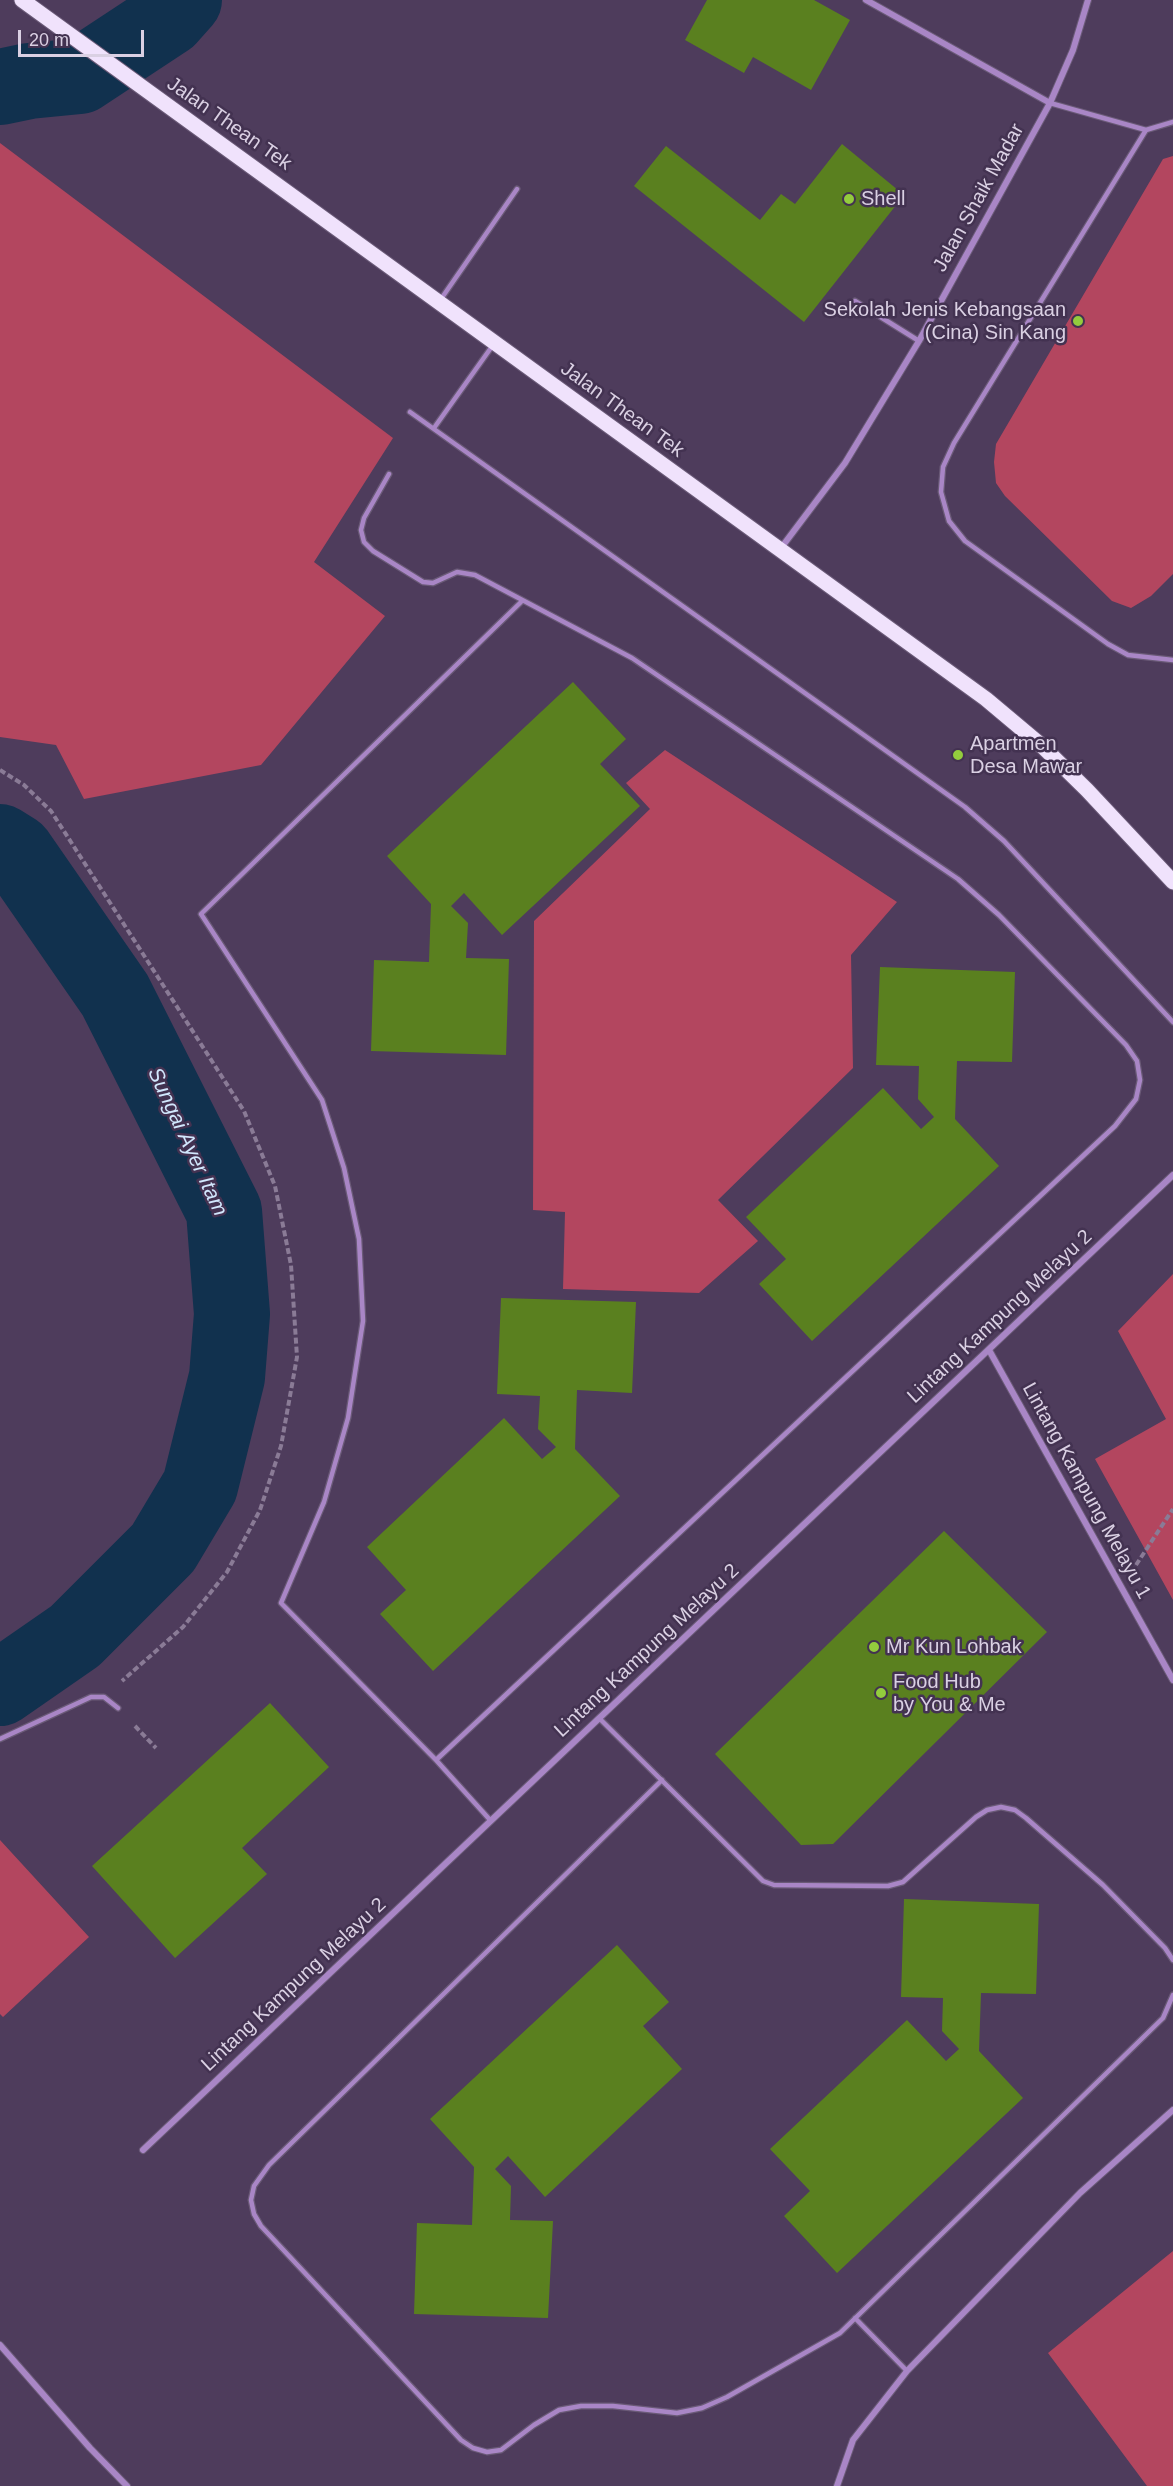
<!DOCTYPE html>
<html>
<head>
<meta charset="utf-8">
<style>
	body { margin:0 }
	#map { position:relative; width:1173px; height:2486px; overflow:hidden; background:#4e3c5c; font-family:Arial,sans-serif }
	canvas { display:block }
	.scale { position:absolute; left:18px; top:30px; width:126px; height:27px; box-sizing:border-box; border:3px solid #dad0e3; border-top:0; padding-left:8px; font-size:18px; line-height:21px; white-space:nowrap; color:#dad0e3; -webkit-text-stroke:4px #433251; paint-order:stroke }
</style>
</head>
<body>
<div id="map">
<canvas width="1173" height="2486"></canvas>
<div class="scale">20 m</div>
</div>
<script>
const g = document.querySelector('canvas').getContext('2d');
g.lineJoin = 'round';
function paint(path, color) { g.fillStyle = color; g.fill(path, 'evenodd'); }
const poly = rows => new Path2D(rows.map(r => 'M' + r).join(''));
function stroke(path, color, width, dash) { g.strokeStyle = color; g.lineWidth = width; g.lineCap = dash ? 'butt' : 'round'; g.setLineDash(dash || []); g.stroke(path); }
function label(font, color, halo, rows, align = 'center') {
  g.font = font + ' Arial,sans-serif'; g.lineWidth = 5; g.setLineDash([]); g.textBaseline = 'middle'; g.strokeStyle = halo; g.fillStyle = color; for (const [text, x, y, turn = 0] of rows) {
    g.save(); g.translate(x, y); g.rotate((+turn || 0) * Math.PI / 180); g.textAlign = isNaN(turn) ? turn : align; if (halo) g.strokeText(text, 0, 0); g.fillText(text, 0, 0); g.restore();
  }
}
paint(poly([
	[0,143,393,438,314,562,385,616,261,765,84,799,56,745,0,737],
	[1173,156,1173,574,1151,596,1131,608,1112,601,1005,496,996,483,994,462,996,444,1163,159],
	[665,750,897,902,851,955,853,1068,718,1200,758,1241,699,1293,563,1289,565,1212,533,1210,534,921,650,809,626,783],
	[1173,1274,1173,1600,1095,1459,1166,1419,1118,1331],
	[0,1840,89,1937,3,2017,0,2014],
	[1173,2251,1173,2486,1147,2486,1048,2353]
]), '#b3465f');
stroke(poly([
	[0,87,29,81,80,76,168,18,184,0],
	[0,842,16,852,115,995,224,1211,232,1314,227,1377,200,1486,163,1548,75,1636,0,1688]
]), '#11314e', 76);
paint(poly([
	[707,0,814,0,850,20,811,90,753,57,744,73,685,40],
	[842,144,904,195,804,322,634,186,666,146,760,220,781,194,795,204],
	[573,682,626,739,600,764,640,806,502,935,464,893,451,906,468,923,466,958,509,959,506,1055,371,1051,374,960,429,962,431,904,387,856],
	[880,967,1015,972,1012,1062,957,1061,955,1119,999,1166,812,1341,759,1284,786,1259,746,1217,883,1088,921,1129,934,1117,918,1099,919,1066,876,1065],
	[501,1298,636,1302,632,1393,577,1390,575,1449,620,1496,433,1671,380,1614,406,1590,367,1547,504,1418,542,1459,556,1447,538,1429,540,1396,497,1394],
	[944,1531,1047,1632,833,1844,801,1845,715,1754],
	[270,1703,329,1767,242,1848,267,1874,175,1958,92,1866],
	[904,1899,1039,1904,1036,1994,981,1993,979,2051,1023,2098,837,2273,784,2216,810,2191,770,2149,907,2020,946,2061,959,2049,942,2031,943,1998,901,1997],
	[617,1945,669,2002,643,2026,682,2069,545,2197,508,2156,495,2169,511,2186,510,2220,553,2221,548,2318,414,2314,417,2223,472,2225,474,2167,430,2119]
]), '#5a801f');
const lane = poly([
	[1050,103,1146,130,954,443,943,467,941,492,949,521,965,541,1108,644,1128,655,1173,660],
	[1146,130,1173,122],
	[441,299,517,189],
	[855,301,919,341],
	[410,412,965,807,1004,841,1173,1022],
	[434,428,493,345],
	[389,474,364,518,361,530,364,542,373,551,423,582,433,583,457,572,475,575,632,658,958,879,999,915,1126,1045,1137,1061,1140,1080,1136,1099,1115,1126,436,1760],
	[599,1718,763,1881,774,1885,888,1886,903,1882,976,1817,987,1810,1001,1807,1015,1810,1026,1818,1103,1885,1165,1948,1173,1960],
	[0,1739,91,1697,104,1697,118,1708],
	[662,1780,269,2165,254,2186,251,2200,254,2214,261,2226,461,2440,473,2448,487,2452,501,2450,534,2425,559,2410,581,2406,613,2406,677,2413,702,2408,727,2397,840,2333,1163,2018,1173,1995],
	[491,1821,436,1760,281,1603,324,1502,348,1418,363,1321,359,1239,344,1168,322,1100,201,914,521,602],
	[855,2318,907,2371]
]);
const street = poly([
	[866,0,1050,103],
	[781,548,845,463,919,341,1050,103,1073,50,1088,0],
	[989,1350,1173,1680],
	[143,2150,1173,1175],
	[0,2345,90,2448,127,2486],
	[837,2486,853,2440,907,2371,1080,2193,1173,2110]
]);
const primary = poly([
	[22,0,986,699,1042,746,1087,790,1173,882]
]);
stroke(lane, '#6a5a77', 7);
stroke(street, '#6a5a77', 8);
stroke(primary, '#6a5a77', 17);
stroke(poly([
	[0,770,24,785,51,811,244,1111,275,1186,291,1265,297,1357,281,1446,260,1510,227,1572,183,1627,122,1681],
	[1136,1565,1173,1509],
	[135,1726,156,1748]
]), '#8a7b96', 4, [6, 3]);
stroke(lane, '#a986c6', 4.5);
stroke(street, '#a986c6', 6);
stroke(primary, '#f0e2fc', 15);
for (const [x, y, r, color] of [
	[849,199,6,"#93cc3d"],
	[1078,321,6,"#93cc3d"],
	[958,755,6,"#93cc3d"],
	[874,1647,6,"#93cc3d"],
	[881,1693,6,"#93cc3d"]
]) { const dot = new Path2D(); dot.arc(x, y, r, 0, 2 * Math.PI); g.fillStyle = color; g.fill(dot); stroke(dot, '#433251', 2); }
label('20px', '#dad0e3', '#433251', [
	["Jalan Thean Tek",229,124,35],
	["Jalan Shaik Madar",979,198,-61],
	["Jalan Thean Tek",622,410,36],
	["Lintang Kampung Melayu 2",1000,1317,-43],
	["Lintang Kampung Melayu 1",1086,1491,61],
	["Lintang Kampung Melayu 2",647,1651,-43],
	["Lintang Kampung Melayu 2",294,1985,-43]
]);
label('20px', '#dad0e3', '#433251', [
	["Shell",861,199],
	["Sekolah Jenis Kebangsaan",1066,310,"right"],
	["(Cina) Sin Kang",1066,333,"right"],
	["Apartmen",970,744],
	["Desa Mawar",970,767],
	["Mr Kun Lohbak",886,1647],
	["Food Hub",893,1682],
	["by You & Me",893,1705]
], 'left');
label('italic 21px', '#d1e7fd', '#433251', [
	["Sungai Ayer Itam",187,1142,65]
]);
</script>
</body>
</html>
